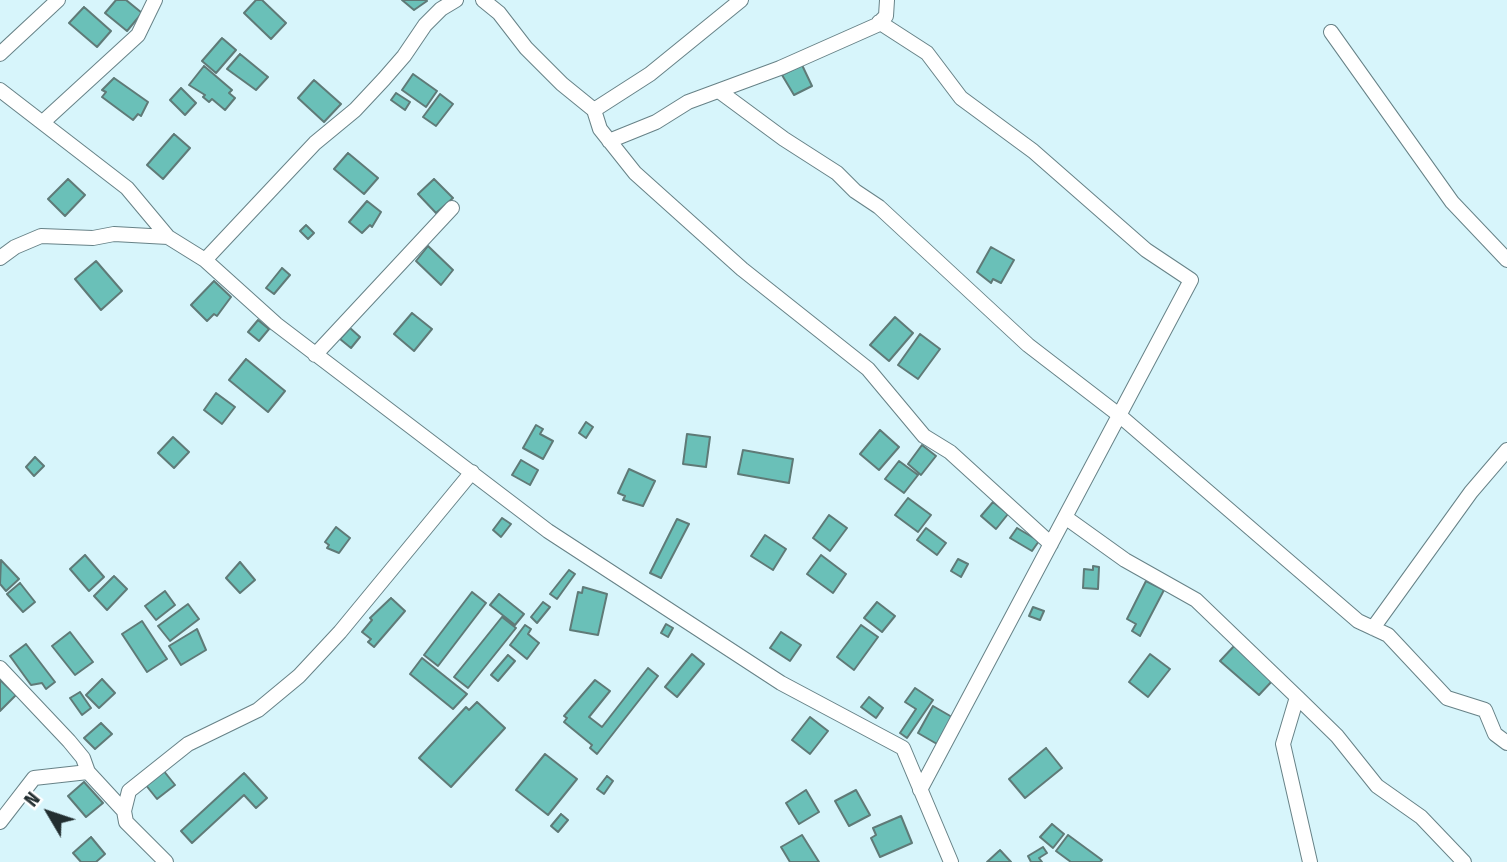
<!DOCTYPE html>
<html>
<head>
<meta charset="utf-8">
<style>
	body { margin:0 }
	#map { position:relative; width:1507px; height:862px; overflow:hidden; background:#d7f5fb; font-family:"Fira Sans Condensed",sans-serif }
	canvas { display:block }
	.north { position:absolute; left:14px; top:778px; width:70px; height:70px; -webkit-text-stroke:5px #fff; paint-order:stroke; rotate:309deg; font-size:19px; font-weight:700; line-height:28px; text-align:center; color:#222e30 }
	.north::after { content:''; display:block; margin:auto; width:24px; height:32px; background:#222e30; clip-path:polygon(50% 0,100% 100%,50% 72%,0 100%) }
</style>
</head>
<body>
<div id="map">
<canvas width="1507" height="862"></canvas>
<div class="north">N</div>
</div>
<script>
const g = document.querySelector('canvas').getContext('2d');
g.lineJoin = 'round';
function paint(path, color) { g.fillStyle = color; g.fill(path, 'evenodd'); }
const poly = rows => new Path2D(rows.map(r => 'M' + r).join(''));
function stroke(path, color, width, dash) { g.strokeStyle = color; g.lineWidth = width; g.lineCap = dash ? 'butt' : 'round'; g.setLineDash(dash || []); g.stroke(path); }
const building = poly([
	[116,0,126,0,142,13,127,31,105,13,116,0],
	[256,0,262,0,286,23,271,39,244,13,256,0],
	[402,0,426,0,427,1,414,10,402,0],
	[84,7,111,31,97,47,69,23,84,7],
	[222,38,236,50,216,73,202,61,222,38],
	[240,54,268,77,256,90,227,69,240,54],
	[802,65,812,86,794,95,782,75,802,65],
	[204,66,232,90,229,93,235,98,225,110,212,99,209,102,203,97,205,95,189,85,204,66],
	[413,74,437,91,426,107,402,90,413,74],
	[114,78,148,102,141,116,138,114,133,120,102,97,106,92,102,90,114,78],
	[314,80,341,104,324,122,298,98,314,80],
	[181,88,196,103,185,115,170,100,181,88],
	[396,93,410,102,405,110,391,100,396,93],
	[440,94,453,104,436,126,423,117,440,94],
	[174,134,190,148,163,179,147,165,174,134],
	[348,153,378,178,364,194,334,169,348,153],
	[68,179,85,195,65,216,48,199,68,179],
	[434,179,453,198,436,213,418,194,434,179],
	[367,201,381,212,372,227,370,225,362,233,349,222,367,201],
	[306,225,314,233,308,239,300,231,306,225],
	[428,246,453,270,441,285,416,261,428,246],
	[991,247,1014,260,1001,283,993,279,991,283,977,272,991,247],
	[96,261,122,291,101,310,75,279,96,261],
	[282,268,290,275,274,294,266,288,282,268],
	[214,281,231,297,217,316,214,314,207,321,191,305,214,281],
	[412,313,432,329,414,351,394,334,412,313],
	[895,317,913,333,889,361,870,345,895,317],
	[258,320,269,329,259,341,248,332,258,320],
	[350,328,360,337,351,348,340,339,350,328],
	[920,334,940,349,918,379,898,365,920,334],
	[246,359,285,391,268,412,229,380,246,359],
	[216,393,235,407,222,424,204,410,216,393],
	[586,422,593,427,586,438,579,433,586,422],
	[536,425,543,429,540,434,553,441,543,459,523,448,536,425],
	[880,430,899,447,879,470,860,454,880,430],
	[687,434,710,437,706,467,683,464,687,434],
	[173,437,189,452,174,468,158,453,173,437],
	[922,445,936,456,921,475,908,464,922,445],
	[743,450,793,459,789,483,738,474,743,450],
	[35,457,44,466,34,476,26,467,35,457],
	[521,460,538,470,530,485,512,475,521,460],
	[899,461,918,475,904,493,885,479,899,461],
	[629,469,655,481,643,506,623,500,625,496,618,493,629,469],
	[908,498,931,515,918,532,895,515,908,498],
	[993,502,1008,514,996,529,981,516,993,502],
	[829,515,847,528,830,551,813,538,829,515],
	[502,518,511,524,501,537,493,530,502,518],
	[677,519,689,524,661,578,650,573,677,519],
	[336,527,350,538,339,553,327,548,329,545,325,542,336,527],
	[926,528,946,543,937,555,917,540,926,528],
	[1017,528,1039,541,1032,551,1010,538,1017,528],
	[765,535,786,549,773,570,751,556,765,535],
	[85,555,104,577,89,591,70,569,85,555],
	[821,555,846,574,833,593,807,574,821,555],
	[958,559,968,564,961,577,951,571,958,559],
	[1,560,19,579,6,591,0,584,1,560],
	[240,562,255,580,240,593,226,578,240,562],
	[1093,566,1099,567,1098,589,1083,588,1084,569,1093,570,1093,566],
	[569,570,575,574,557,599,550,594,569,570],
	[114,576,127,589,107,610,94,596,114,576],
	[1146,581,1164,590,1140,636,1132,631,1136,624,1127,619,1146,581],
	[20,583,35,602,23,612,7,594,20,583],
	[583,587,607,594,598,635,570,630,578,592,582,593,583,587],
	[165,591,175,605,156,620,145,606,165,591],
	[472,592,486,603,438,666,424,655,472,592],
	[499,594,524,614,515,625,490,605,499,594],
	[391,598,405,611,374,647,368,642,371,639,362,632,372,620,370,618,391,598],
	[543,602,550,607,537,623,531,617,543,602],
	[877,602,895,616,882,632,864,618,877,602],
	[188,604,199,619,170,641,158,626,188,604],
	[1033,607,1044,611,1040,620,1029,616,1033,607],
	[502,617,516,628,468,688,454,677,502,617],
	[142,621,167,659,147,672,122,634,142,621],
	[666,624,673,628,668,637,661,633,666,624],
	[525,625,531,629,528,634,539,643,527,659,510,645,525,625],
	[861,625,878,637,854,670,837,657,861,625],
	[197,629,206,650,181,665,169,646,197,629],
	[70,632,93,662,75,675,52,646,70,632],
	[781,632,801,645,790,661,770,648,781,632],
	[26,644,55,682,46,689,42,683,31,685,10,656,26,644],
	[1235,645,1273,680,1259,695,1220,661,1235,645],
	[692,654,704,664,677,697,665,687,692,654],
	[1150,654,1170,669,1148,697,1129,682,1150,654],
	[508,655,515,661,498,681,491,675,508,655],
	[422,658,467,694,453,709,410,674,422,658],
	[648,668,658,676,597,754,590,748,592,745,564,722,567,718,564,716,595,680,610,691,589,717,602,727,648,668],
	[102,679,115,693,99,708,86,695,102,679],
	[0,680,16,695,0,711,0,680],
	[915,688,933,700,907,738,900,733,916,709,905,702,915,688],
	[80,692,91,708,82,715,70,698,80,692],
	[869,697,883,708,876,718,861,707,869,697],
	[477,702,505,728,451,787,419,758,466,707,469,710,477,702],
	[933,706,952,717,937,744,918,733,933,706],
	[810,717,828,731,810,754,792,740,810,717],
	[101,723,112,734,95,749,84,738,101,723],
	[1046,748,1062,768,1025,798,1009,779,1046,748],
	[545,754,577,779,548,815,516,790,545,754],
	[163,770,175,785,157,799,145,784,163,770],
	[244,773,267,798,256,808,244,795,192,843,181,831,244,773],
	[607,776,613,781,604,794,597,789,607,776],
	[84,782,103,803,86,817,68,796,84,782],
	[806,790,819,812,799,824,786,803,806,790],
	[856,790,870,815,849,826,835,801,856,790],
	[561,814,568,820,558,832,551,826,561,814],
	[901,816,912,843,880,857,871,838,876,835,873,828,901,816],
	[1052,824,1064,834,1053,848,1040,837,1052,824],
	[802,835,819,862,790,862,781,847,802,835],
	[1068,835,1102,860,1100,862,1071,862,1056,851,1068,835],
	[91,837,105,854,96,862,81,862,73,853,91,837],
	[1043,847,1047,853,1039,858,1042,862,1031,862,1028,856,1043,847],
	[1000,850,1011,862,987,862,1000,850]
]);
paint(building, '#6ac0b8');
stroke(building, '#5f7a77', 2);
const minor = poly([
	[483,0,499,13,526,48,562,84,594,110,600,129,635,173,742,269,868,369,924,436,950,452,1051,544],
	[879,22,927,53,961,98,1033,151,1146,250,1191,280,920,790],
	[1331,32,1452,202,1507,260],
	[0,54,58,0],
	[0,90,127,188,168,237,205,260,276,324,548,531,781,683,903,748,951,862],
	[719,91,784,139,837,173,855,191,879,207,1028,345,1119,415,1358,621,1388,635,1447,698,1485,710,1495,734,1507,743],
	[594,110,650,74,741,0],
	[43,122,138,35,155,0],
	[609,141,656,122,688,102,780,68,877,25,886,16,887,0],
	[0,258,15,247,41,236,93,238,114,234,168,237],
	[205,260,315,143,355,110,384,79,404,56,425,25,441,9,456,0],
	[315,355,452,208],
	[1065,517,1125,560,1196,600,1297,697,1283,744,1310,862],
	[1373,628,1471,492,1507,450],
	[0,668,69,741,83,758,88,772],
	[1297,697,1337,736,1377,786,1421,817,1464,862],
	[0,822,34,778,88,772,124,811],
	[166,862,126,822,124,811,129,791,188,744,258,710,299,676,340,632,472,472]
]);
stroke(minor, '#678287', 16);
stroke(minor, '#fff', 14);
</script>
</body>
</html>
